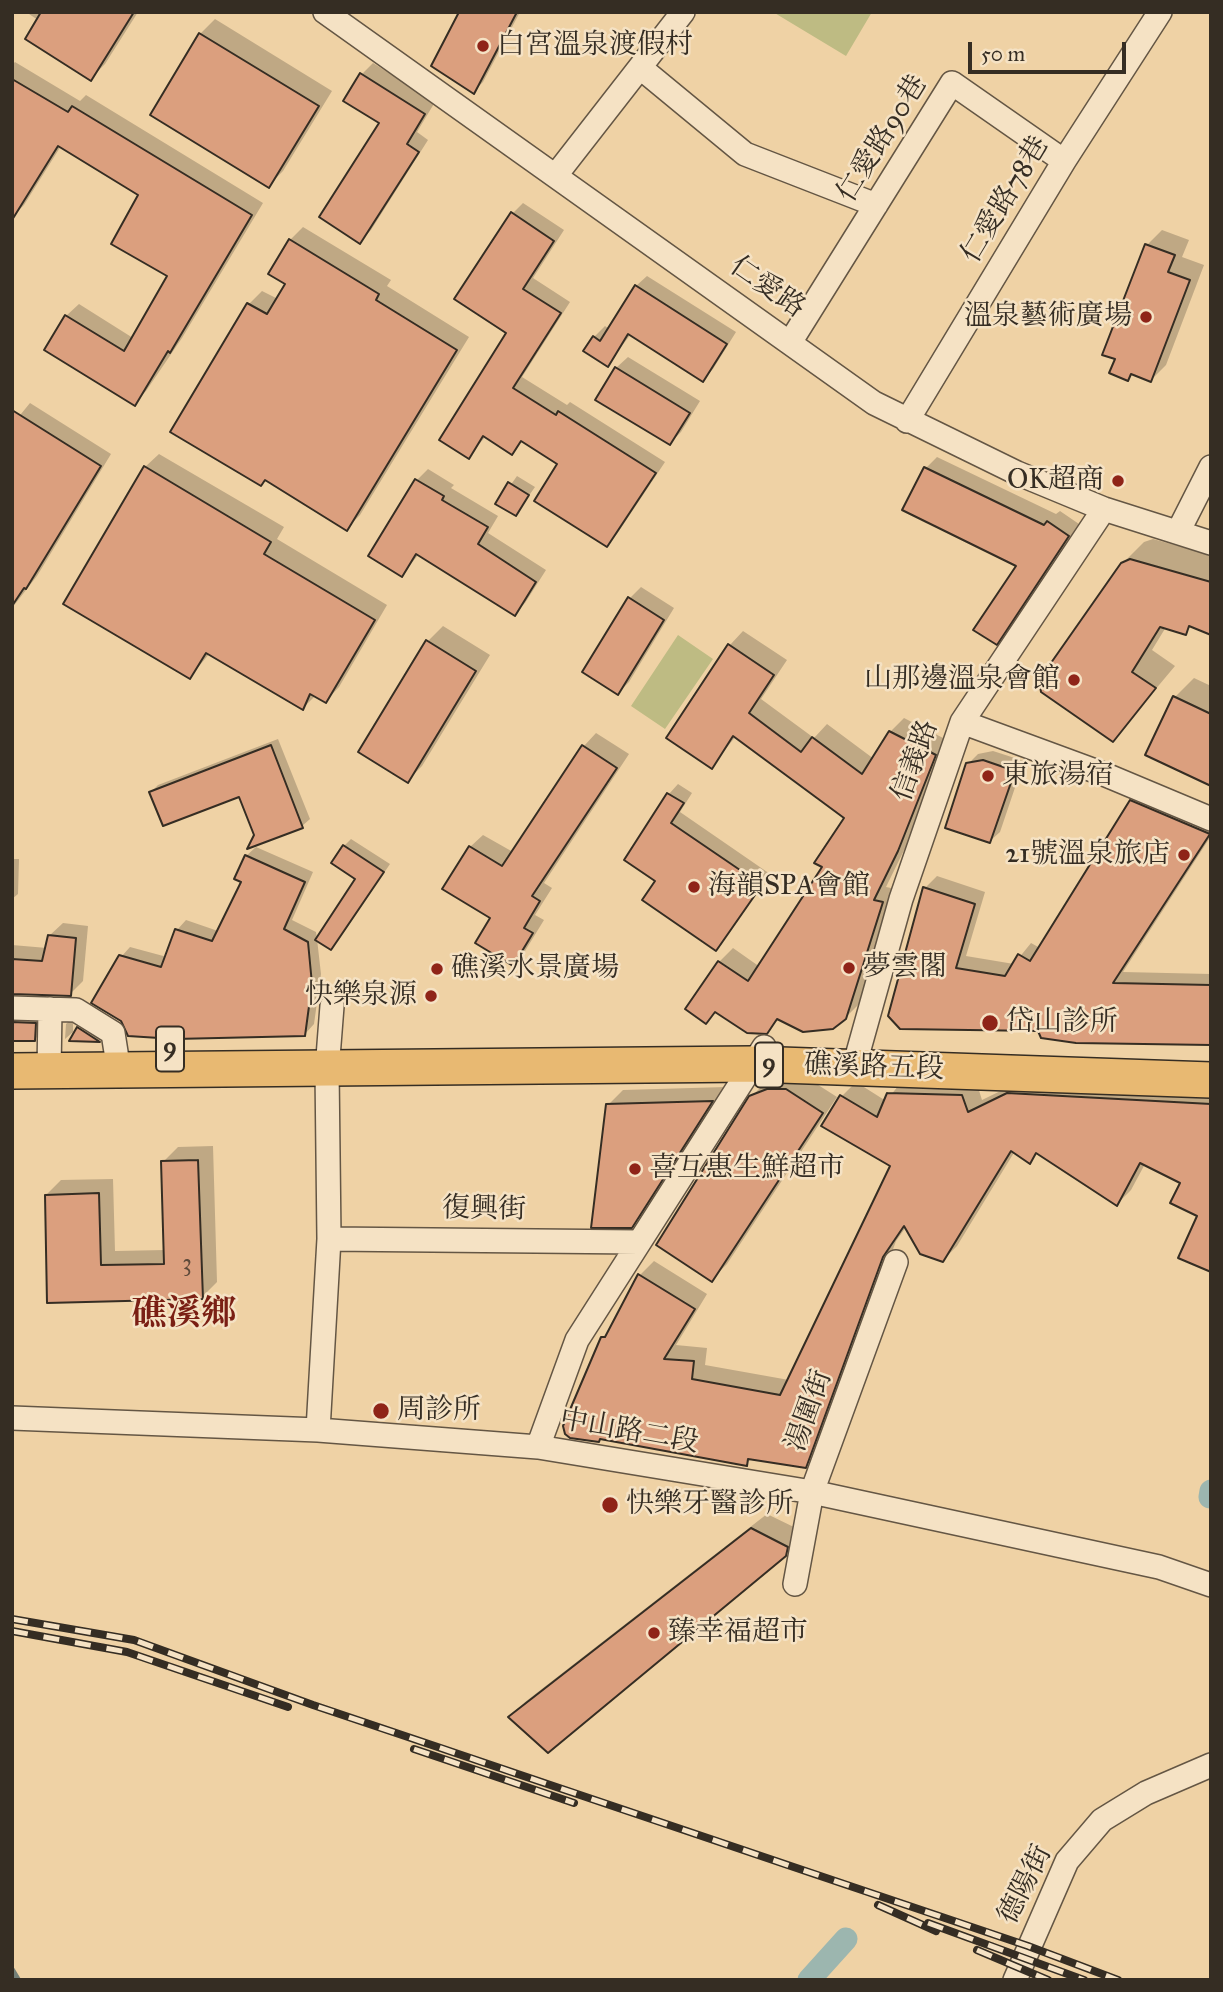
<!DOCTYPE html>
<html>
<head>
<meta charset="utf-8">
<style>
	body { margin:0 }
	#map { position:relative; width:1223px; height:1992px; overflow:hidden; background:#efd2a5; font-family:"IM FELL Great Primer",serif }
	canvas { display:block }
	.frame { position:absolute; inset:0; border:14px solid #352d23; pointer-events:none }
	.scale { position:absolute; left:968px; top:42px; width:158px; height:32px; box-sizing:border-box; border:4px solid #352d23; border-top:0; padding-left:9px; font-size:21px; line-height:24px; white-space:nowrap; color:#352d23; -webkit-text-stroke:5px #f5e2c4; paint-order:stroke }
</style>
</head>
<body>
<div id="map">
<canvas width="1223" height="1992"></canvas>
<div class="frame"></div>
<div class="scale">50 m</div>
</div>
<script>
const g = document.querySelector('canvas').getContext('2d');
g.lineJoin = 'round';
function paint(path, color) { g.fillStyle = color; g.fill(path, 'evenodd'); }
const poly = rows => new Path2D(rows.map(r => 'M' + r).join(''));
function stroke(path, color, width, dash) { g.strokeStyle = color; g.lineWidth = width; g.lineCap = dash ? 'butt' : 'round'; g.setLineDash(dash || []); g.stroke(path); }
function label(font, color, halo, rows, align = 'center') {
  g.font = font + ' "IM FELL Great Primer","Noto Serif TC",serif'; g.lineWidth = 5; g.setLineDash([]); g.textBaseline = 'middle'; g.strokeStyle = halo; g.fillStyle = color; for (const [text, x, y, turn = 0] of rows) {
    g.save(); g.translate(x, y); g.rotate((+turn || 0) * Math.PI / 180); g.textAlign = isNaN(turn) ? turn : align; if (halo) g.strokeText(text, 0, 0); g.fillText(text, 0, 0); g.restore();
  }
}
paint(poly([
	[773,12,872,12,846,56],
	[678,635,713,659,665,729,631,706]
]), '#bebb83');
paint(poly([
	[26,12,138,12,105,64,91,78,38,20],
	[461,12,520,12,483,82,474,91],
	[215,19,332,91,283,171,268,186,152,114,200,34],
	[15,62,80,101,86,95,263,203,182,338,146,391,134,404,66,316,79,304,133,338,170,275,140,195,61,146,24,205,12,217,12,65],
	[373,63,435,102,417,132,428,140,371,230,360,242,382,123,362,74],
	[523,203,564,230,533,278,570,302,522,377,567,405,570,402,665,462,617,534,606,545,559,464,523,440,511,453,486,436,469,456,509,332,512,214],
	[303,227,391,280,387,286,469,337,360,515,347,528,267,479,261,484,249,304,262,291,278,299,287,284,290,240],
	[1162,230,1189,240,1182,257,1204,265,1166,365,1151,380,1133,373,1128,379,1147,245],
	[647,276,736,332,713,369,703,379,631,334,608,364,594,337,605,326,609,329,636,286],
	[628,357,700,401,681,432,670,443,616,368],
	[30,403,111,454,37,576,12,608,12,425],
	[159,454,284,527,277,539,387,605,339,687,326,701,316,695,303,708,210,653,190,677,145,467],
	[937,457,1056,514,1060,511,1079,524,1008,631,997,642,1019,565,926,468],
	[428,469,454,485,451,488,498,516,488,533,546,570,525,603,514,614,419,554,402,575,417,480],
	[517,476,535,487,516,514,498,503],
	[1153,539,1211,555,1211,633,1192,625,1185,633,1166,627,1152,650,1175,666,1113,740,1122,564,1144,542],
	[641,587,674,608,629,682,618,693,630,598],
	[443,626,490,655,422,766,407,781,360,751,428,641],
	[743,631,787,660,761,699,814,738,827,724,874,759,890,732,904,718,949,741,911,836,886,887,896,889,859,1004,845,1018,780,1018,766,1032,717,1011,706,1022,719,962,733,948,760,967,825,867,846,817,736,736,712,766,668,737,730,645],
	[1194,678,1211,686,1211,783,1175,697],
	[596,733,629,754,544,883,552,888,535,915,544,920,525,951,512,964,492,918,470,847,483,835,513,852,584,746],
	[278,739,310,819,302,826,250,846,256,835,240,795,151,792,158,785],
	[993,751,1024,761,1000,832,990,841,968,764,978,754],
	[678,784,692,793,680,812,770,874,715,949,658,880,626,859,669,794],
	[1144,789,1211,818,1211,836,1123,972,1211,974,1211,1044,1039,1030,900,1028,925,888,937,876,985,892,966,956,1014,964,1031,943,1040,948,1132,801],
	[351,839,390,864,338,941,331,948,317,939,321,974,314,1024,305,1034,121,957,130,947,167,957,177,930,186,920,218,931,243,881,246,856,256,847,313,872,292,920,316,932,317,939,358,878,344,846],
	[12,859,19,859,18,894,12,899],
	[63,923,88,926,83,981,70,994,12,992,12,945,47,948,49,936],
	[12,998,48,1026,35,1039,12,1039],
	[73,1017,73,1032,65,1039,66,1024],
	[85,1021,106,1034,100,1040,72,1039],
	[801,1074,837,1097,727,1264,712,1279,750,1098,766,1082],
	[903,1080,976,1081,982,1100,1023,1080,1211,1090,1211,1268,1199,1215,1183,1182,1145,1164,1131,1190,1117,1204,1038,1152,1029,1161,1015,1151,957,1246,943,1260,906,1227,896,1241,819,1452,805,1466,752,1458,746,1464,603,1338,610,1330,640,1275,654,1261,707,1294,676,1345,707,1348,705,1365,789,1380,892,1166,842,1096,856,1082,886,1101],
	[726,1087,647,1211,631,1226,608,1105,623,1090],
	[213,1146,217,1282,202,1297,49,1301,46,1195,61,1180,113,1179,115,1251,165,1250,163,1162,178,1147],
	[767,1514,802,1531,800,1539,785,1555,510,1717,525,1702]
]), '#0003');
stroke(poly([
	[12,1970,18,1980]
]), '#737f77', 6);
stroke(poly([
	[1210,1497,1211,1491],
	[809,1980,846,1939]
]), '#9cb6af', 23);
const building = poly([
	[41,12,134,12,91,81,25,39,41,12],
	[459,12,517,12,474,94,431,66,459,12],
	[199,33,319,106,269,188,150,115,199,33],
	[360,73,425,114,407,144,419,152,360,244,319,217,379,123,343,101,360,73],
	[12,79,68,112,72,106,252,215,170,353,168,351,135,406,44,350,65,315,124,351,167,276,111,244,138,195,58,146,12,220,12,79],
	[511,212,554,241,523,289,561,313,513,388,556,415,558,411,656,473,607,547,534,501,557,464,521,441,512,455,483,436,469,459,439,440,506,333,454,299,511,212],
	[289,239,379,294,376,300,457,350,347,531,265,480,261,486,170,432,247,303,267,314,285,284,268,274,289,239],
	[1145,244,1175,255,1168,272,1190,280,1151,382,1131,374,1128,381,1109,373,1115,359,1102,355,1145,244],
	[635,285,727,344,703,382,628,334,608,367,583,351,593,336,600,341,635,285],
	[615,367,690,413,670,445,595,400,615,367],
	[12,410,101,466,26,589,24,588,12,606,12,410],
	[144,466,271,542,264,554,375,620,326,703,310,694,303,710,206,653,190,679,63,604,144,466],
	[924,467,1044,525,1047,521,1069,536,997,645,973,630,1016,566,902,510,924,467],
	[415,479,444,496,442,500,488,527,478,544,536,582,515,616,416,554,402,577,368,556,415,479],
	[508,482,529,495,516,516,495,504,508,482],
	[1130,559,1211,582,1211,635,1189,626,1186,635,1160,627,1132,672,1156,688,1113,742,1041,692,1039,680,1121,563,1130,559],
	[628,597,664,620,618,695,582,672,628,597],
	[426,640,476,671,408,783,358,752,426,640],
	[728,644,774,675,749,713,801,752,812,737,862,774,889,731,936,755,898,851,874,900,883,902,846,1019,833,1029,803,1032,777,1019,767,1034,747,1033,715,1012,706,1024,685,1009,718,961,748,981,822,867,814,863,844,818,733,736,712,769,666,738,728,644],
	[1173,696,1211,714,1211,786,1145,755,1173,696],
	[271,745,303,828,247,849,254,835,239,797,163,826,149,792,271,745],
	[582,745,617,768,532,896,540,901,524,928,533,933,513,966,475,943,490,918,442,889,469,846,502,866,582,745],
	[983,760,1015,771,990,843,945,828,966,763,983,760],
	[667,793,684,803,671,823,762,885,716,951,642,900,655,881,624,860,667,793],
	[1130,800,1210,834,1113,983,1211,985,1211,1045,1076,1043,1041,1038,1038,1031,900,1029,888,1016,923,887,975,904,956,968,1005,976,1018,954,1030,961,1130,800],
	[343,845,384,872,331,950,315,940,355,879,331,863,343,845],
	[245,855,305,882,284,929,308,942,312,984,305,1036,175,1039,128,1036,121,1021,91,1003,119,955,161,967,175,929,212,941,241,882,234,879,245,855],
	[48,935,76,938,71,996,12,994,12,959,42,961,48,935],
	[12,1022,36,1023,35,1041,12,1041,12,1022],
	[77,1027,100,1042,69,1041,77,1027],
	[767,1089,786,1089,823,1113,712,1282,656,1245,749,1096,767,1089],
	[887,1093,962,1095,968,1112,1007,1093,1211,1104,1211,1272,1178,1258,1197,1216,1170,1203,1180,1183,1140,1163,1117,1206,1036,1153,1030,1164,1011,1151,943,1262,920,1254,904,1226,883,1257,806,1468,748,1459,747,1466,600,1439,599,1442,570,1438,565,1434,563,1426,601,1337,605,1337,638,1274,695,1309,664,1359,694,1361,692,1379,780,1395,890,1166,821,1126,840,1095,877,1117,887,1093],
	[713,1101,632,1228,591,1228,606,1104,713,1101],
	[198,1160,203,1299,47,1303,45,1195,99,1193,101,1265,164,1264,161,1161,198,1160],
	[751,1528,788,1547,786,1556,548,1753,508,1717,751,1528]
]);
paint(building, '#db9f7e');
stroke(building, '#352d23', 2);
const minor = poly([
	[325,12,874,403,1017,473,1104,509,1211,543],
	[642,69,745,154,876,205],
	[556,175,683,12],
	[791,341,952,83,1064,161],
	[907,421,1064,161,1160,12],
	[1178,532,1211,467],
	[962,722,1106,775,1211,819],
	[12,1008,76,1010,113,1033,119,1071],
	[854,1067,901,899,962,722,1104,509],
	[49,1071,50,1009],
	[329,1239,639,1242],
	[12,1418,318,1430,538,1447,812,1492,1159,1567,1211,1585],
	[318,1430,329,1239,327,1070,332,1006],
	[538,1447,577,1340,764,1047],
	[795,1584,812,1492,896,1262],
	[1015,1980,1067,1861,1102,1820,1146,1793,1211,1765]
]);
const primary = poly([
	[12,1071,752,1064,1211,1080]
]);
stroke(minor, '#645644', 26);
stroke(primary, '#352d23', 38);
stroke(minor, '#f5e2c4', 23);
stroke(primary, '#e8b972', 35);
const rail = poly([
	[12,1619,134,1640,313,1705,1028,1946,1118,1980],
	[12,1631,127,1652,288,1707],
	[414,1749,574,1803],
	[878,1905,936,1931],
	[928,1923,1084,1980],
	[977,1950,1048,1980]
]);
stroke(rail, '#352d23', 8);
stroke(rail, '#f5e2c4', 5, [16]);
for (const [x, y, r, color] of [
	[483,46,7,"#8f2418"],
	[1146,317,7,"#8f2418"],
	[1118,481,7,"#8f2418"],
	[1074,680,7,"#8f2418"],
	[988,776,7,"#8f2418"],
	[1184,855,7,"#8f2418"],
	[694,887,7,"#8f2418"],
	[849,968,7,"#8f2418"],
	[437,969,7,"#8f2418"],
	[431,996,7,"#8f2418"],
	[990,1023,9,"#8f2418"],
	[635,1169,7,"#8f2418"],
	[381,1411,9,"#8f2418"],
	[610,1505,9,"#8f2418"],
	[654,1633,7,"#8f2418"]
]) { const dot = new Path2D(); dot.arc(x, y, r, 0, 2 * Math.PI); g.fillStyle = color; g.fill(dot); stroke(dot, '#f5e2c4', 2.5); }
label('24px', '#5e4a3a', null, [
	["3",187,1264]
]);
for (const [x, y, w] of [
	[170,1049,28],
	[769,1065,28]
]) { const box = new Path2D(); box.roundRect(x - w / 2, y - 22.5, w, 45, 5); g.fillStyle = '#f5e2c4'; g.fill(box); stroke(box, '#352d23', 2); }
label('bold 26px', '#352d23', null, [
	["9",170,1049],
	["9",769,1065]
]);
label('28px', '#352d23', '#f5e2c4', [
	["白宮溫泉渡假村",497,46],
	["溫泉藝術廣場",1132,317,"right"],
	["OK超商",1104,481,"right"],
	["山那邊溫泉會館",1060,680,"right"],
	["東旅湯宿",1002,776],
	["21號溫泉旅店",1170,855,"right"],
	["海韻SPA會館",708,887],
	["夢雲閣",863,968],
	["礁溪水景廣場",451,969],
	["快樂泉源",417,996,"right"],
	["岱山診所",1006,1023],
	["喜互惠生鮮超市",649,1169],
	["周診所",397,1411],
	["快樂牙醫診所",626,1505],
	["臻幸福超市",668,1633]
], 'left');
label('28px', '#352d23', '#f5e2c4', [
	["仁愛路90巷",883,139,-58],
	["仁愛路78巷",1006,200,-59],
	["仁愛路",767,288,35],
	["信義路",916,761,-70],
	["礁溪路五段",874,1068,2],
	["復興街",484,1210,1],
	["湯圍街",810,1411,-70],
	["中山路二段",629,1432,10],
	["德陽街",1026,1885,-63]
]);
label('bold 35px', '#7a1f14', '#f5e2c4', [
	["礁溪鄉",184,1315]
]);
</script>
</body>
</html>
